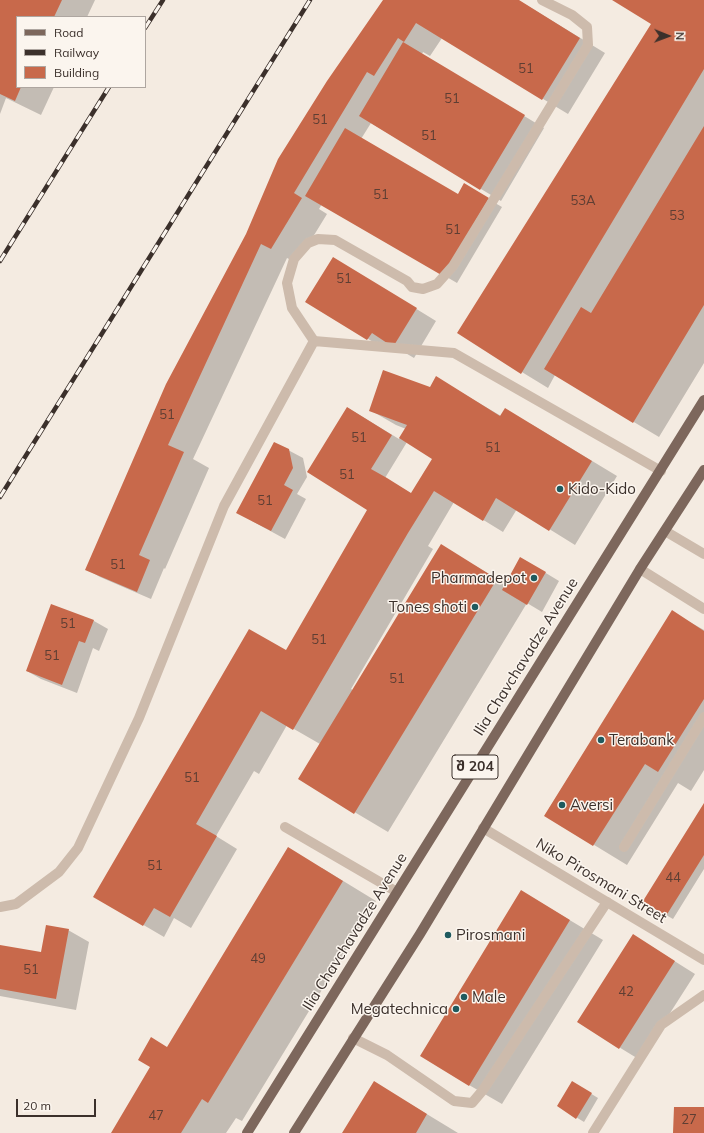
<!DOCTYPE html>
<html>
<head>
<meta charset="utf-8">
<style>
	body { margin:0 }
	#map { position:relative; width:704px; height:1133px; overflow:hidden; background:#f4ebe1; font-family:Mulish,sans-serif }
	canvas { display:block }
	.legend { position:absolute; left:16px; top:16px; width:130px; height:72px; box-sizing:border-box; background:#fbf5ee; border:1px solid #aea6a0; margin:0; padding:5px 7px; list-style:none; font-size:12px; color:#3b302b }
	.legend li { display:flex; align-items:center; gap:8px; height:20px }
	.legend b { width:20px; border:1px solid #aea6a0 }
	.north { position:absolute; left:648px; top:16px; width:40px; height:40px; -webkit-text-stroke:3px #fbf5ee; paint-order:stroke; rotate:91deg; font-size:11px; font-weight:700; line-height:16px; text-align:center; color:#3b302b }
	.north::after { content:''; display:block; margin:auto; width:14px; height:18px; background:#3b302b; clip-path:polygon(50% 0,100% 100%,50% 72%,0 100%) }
	.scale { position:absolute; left:16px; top:1099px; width:80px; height:18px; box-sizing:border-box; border:2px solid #3b302b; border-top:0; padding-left:5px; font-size:12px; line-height:14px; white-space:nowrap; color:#3b302b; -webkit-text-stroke:3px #fbf5ee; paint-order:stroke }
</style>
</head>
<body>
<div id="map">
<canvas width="704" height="1133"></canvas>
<ul class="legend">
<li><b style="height:5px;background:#7d675c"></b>Road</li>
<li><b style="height:5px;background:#3b302b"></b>Railway</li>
<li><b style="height:11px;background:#c8694b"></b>Building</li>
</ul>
<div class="north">N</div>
<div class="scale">20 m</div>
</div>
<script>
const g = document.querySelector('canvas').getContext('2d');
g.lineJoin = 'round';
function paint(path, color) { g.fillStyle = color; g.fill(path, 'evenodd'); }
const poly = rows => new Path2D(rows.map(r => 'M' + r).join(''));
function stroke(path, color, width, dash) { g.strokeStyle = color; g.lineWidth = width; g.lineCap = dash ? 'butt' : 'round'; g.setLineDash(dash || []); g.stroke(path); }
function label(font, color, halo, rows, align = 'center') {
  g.font = font + ' Mulish,"Noto Sans Georgian",sans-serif'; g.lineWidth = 3; g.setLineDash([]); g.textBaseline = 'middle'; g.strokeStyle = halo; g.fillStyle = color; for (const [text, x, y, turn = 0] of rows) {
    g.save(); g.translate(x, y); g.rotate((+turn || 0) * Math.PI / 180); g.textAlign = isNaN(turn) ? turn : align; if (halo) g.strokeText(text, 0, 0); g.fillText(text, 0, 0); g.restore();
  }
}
paint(poly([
	[0,0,95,0,87,17,17,17,17,87,54,87,41,115,6,98,0,114],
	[385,0,518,0,605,53,568,114,442,38,430,56,423,52,422,54,544,128,501,201,371,123,361,139,458,195,464,185,502,207,457,283,322,204,319,209,327,214,297,263,287,258,193,459,209,468,165,569,164,568,151,599,100,577,86,569],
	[614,0,704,0,704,363,659,437,555,375,548,388,458,333,653,24],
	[353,270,436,321,414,358,392,345,388,351,307,302],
	[437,378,501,416,531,424,617,476,575,545,517,509,503,532,454,502,428,546,433,549,351,689,353,690,474,565,506,584,521,558,559,581,542,612,527,603,388,832,299,779,320,744,287,725,259,774,254,771,216,836,237,849,191,928,174,918,164,937,94,896,286,652,369,509,348,408,399,439,406,429,396,425,370,410,430,388],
	[407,442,434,458,412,494,385,478],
	[288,450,303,458,307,477,297,494,306,499,285,539,252,521],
	[52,605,94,621,108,629,99,651,93,648,77,693,41,679,27,671],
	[672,612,704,630,704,770,691,791,678,783,627,865,545,815],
	[704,805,704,869,673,919,666,915],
	[322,868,376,901,242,1121,236,1118,226,1133,112,1133,168,1048],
	[521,891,603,940,502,1104,469,1085],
	[68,930,89,942,76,1010,0,996,0,946,42,953],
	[633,935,695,974,640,1060,578,1022],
	[572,1082,598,1098,584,1122,558,1106],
	[407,1102,458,1133,343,1133]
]), '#0003');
paint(poly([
	[0,0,62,0,54,17,17,17,17,87,21,87,15,101,0,94],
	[383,0,519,0,580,38,542,100,416,23,404,42,398,38,374,76,367,72,294,193,302,198,271,249,261,244,168,445,184,452,139,555,150,560,137,592,85,570,166,384,246,234,278,159,327,81],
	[612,0,704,0,704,69,521,374,457,333,651,24],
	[403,42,525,115,480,190,359,116],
	[704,126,704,305,633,423,544,369,581,307,591,313],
	[345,128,458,194,464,183,489,198,443,276,305,196],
	[333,257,417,308,393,347,372,333,367,340,305,302],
	[383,370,430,387,436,376,500,416,505,408,592,461,549,531,496,498,483,521,434,491,408,533,293,730,261,711,196,824,217,836,170,917,154,908,143,926,93,897,249,629,286,650,367,510,307,472,347,407,392,435,371,469,387,478,411,493,432,459,399,438,407,425,369,411],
	[274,442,289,449,293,468,284,485,293,490,271,531,236,513],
	[441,544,497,579,354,814,298,779],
	[520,557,546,572,527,605,502,590],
	[51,604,94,620,85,643,79,641,62,685,26,671],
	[672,610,704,631,704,699,658,772,645,764,593,846,544,816],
	[704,803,704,855,666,916,643,901],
	[288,847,343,881,208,1103,202,1099,181,1133,111,1133,150,1067,138,1060,151,1037,167,1047],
	[521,890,570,920,469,1086,420,1056],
	[46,925,69,929,56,999,0,989,0,945,41,952],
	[633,934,675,961,619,1049,577,1022],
	[374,1081,427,1114,416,1133,342,1133],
	[572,1081,592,1093,576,1119,557,1106],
	[674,1107,704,1107,704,1133,673,1133]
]), '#c8694b');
stroke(poly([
	[314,341,292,308,287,283,294,259,308,243,318,239,335,240,407,281,412,287,423,289,437,284,453,266,588,45,587,27,572,15,542,0],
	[665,531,704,554],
	[640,569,704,609],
	[285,827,397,892],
	[624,847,704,717],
	[353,1038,387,1055,454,1101,472,1103,483,1090,607,902]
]), '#cdbbac', 10);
stroke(poly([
	[483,828,704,960],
	[0,907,16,904,59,872,78,848,139,718,224,506,314,341,454,353,661,471],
	[593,1133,661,1025,704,995]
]), '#cdbbac', 10);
stroke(poly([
	[247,1133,704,400],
	[294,1133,420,934,640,569,704,470]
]), '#7d675c', 10);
const rail = poly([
	[145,28,163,0],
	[0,261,109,87],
	[0,497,310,0]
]);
stroke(rail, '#3b302b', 4.5);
stroke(rail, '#fbf5ee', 3, [9]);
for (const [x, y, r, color] of [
	[560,489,4,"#1f5a5e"],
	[534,578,4,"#1f5a5e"],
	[475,607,4,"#1f5a5e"],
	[601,740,4,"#1f5a5e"],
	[562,805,4,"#1f5a5e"],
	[448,935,4,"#1f5a5e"],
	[464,997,4,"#1f5a5e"],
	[456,1009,4,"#1f5a5e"]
]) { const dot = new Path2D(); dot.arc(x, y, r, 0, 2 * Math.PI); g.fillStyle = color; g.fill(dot); stroke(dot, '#fbf5ee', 1.5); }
label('13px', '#5e3e33', null, [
	["51",526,69],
	["51",452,99],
	["51",320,120],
	["51",429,136],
	["51",381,195],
	["53A",583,201],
	["53",677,216],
	["51",453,230],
	["51",344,279],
	["51",167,415],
	["51",359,438],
	["51",493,448],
	["51",347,475],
	["51",265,501],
	["51",118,565],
	["51",68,624],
	["51",319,640],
	["51",52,656],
	["51",397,679],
	["51",192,778],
	["51",155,866],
	["44",673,878],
	["49",258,959],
	["51",31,970],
	["42",626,992],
	["47",156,1116],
	["27",689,1120]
]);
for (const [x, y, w] of [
	[475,767,46]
]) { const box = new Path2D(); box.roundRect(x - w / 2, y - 12, w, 24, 3); g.fillStyle = '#fbf5ee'; g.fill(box); stroke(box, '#3b302b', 1); }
label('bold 14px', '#3b302b', null, [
	["შ 204",475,767]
]);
label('15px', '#3b302b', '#fbf5ee', [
	["Kido-Kido",568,489],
	["Pharmadepot",526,578,"right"],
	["Tones shoti",467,607,"right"],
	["Terabank",609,740],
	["Aversi",570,805],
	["Pirosmani",456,935],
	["Male",472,997],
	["Megatechnica",448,1009,"right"]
], 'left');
label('15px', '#3b302b', '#fbf5ee', [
	["Ilia Chavchavadze Avenue",526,657,-58],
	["Niko Pirosmani Street",601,881,31],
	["Ilia Chavchavadze Avenue",355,932,-58]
]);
</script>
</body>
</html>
